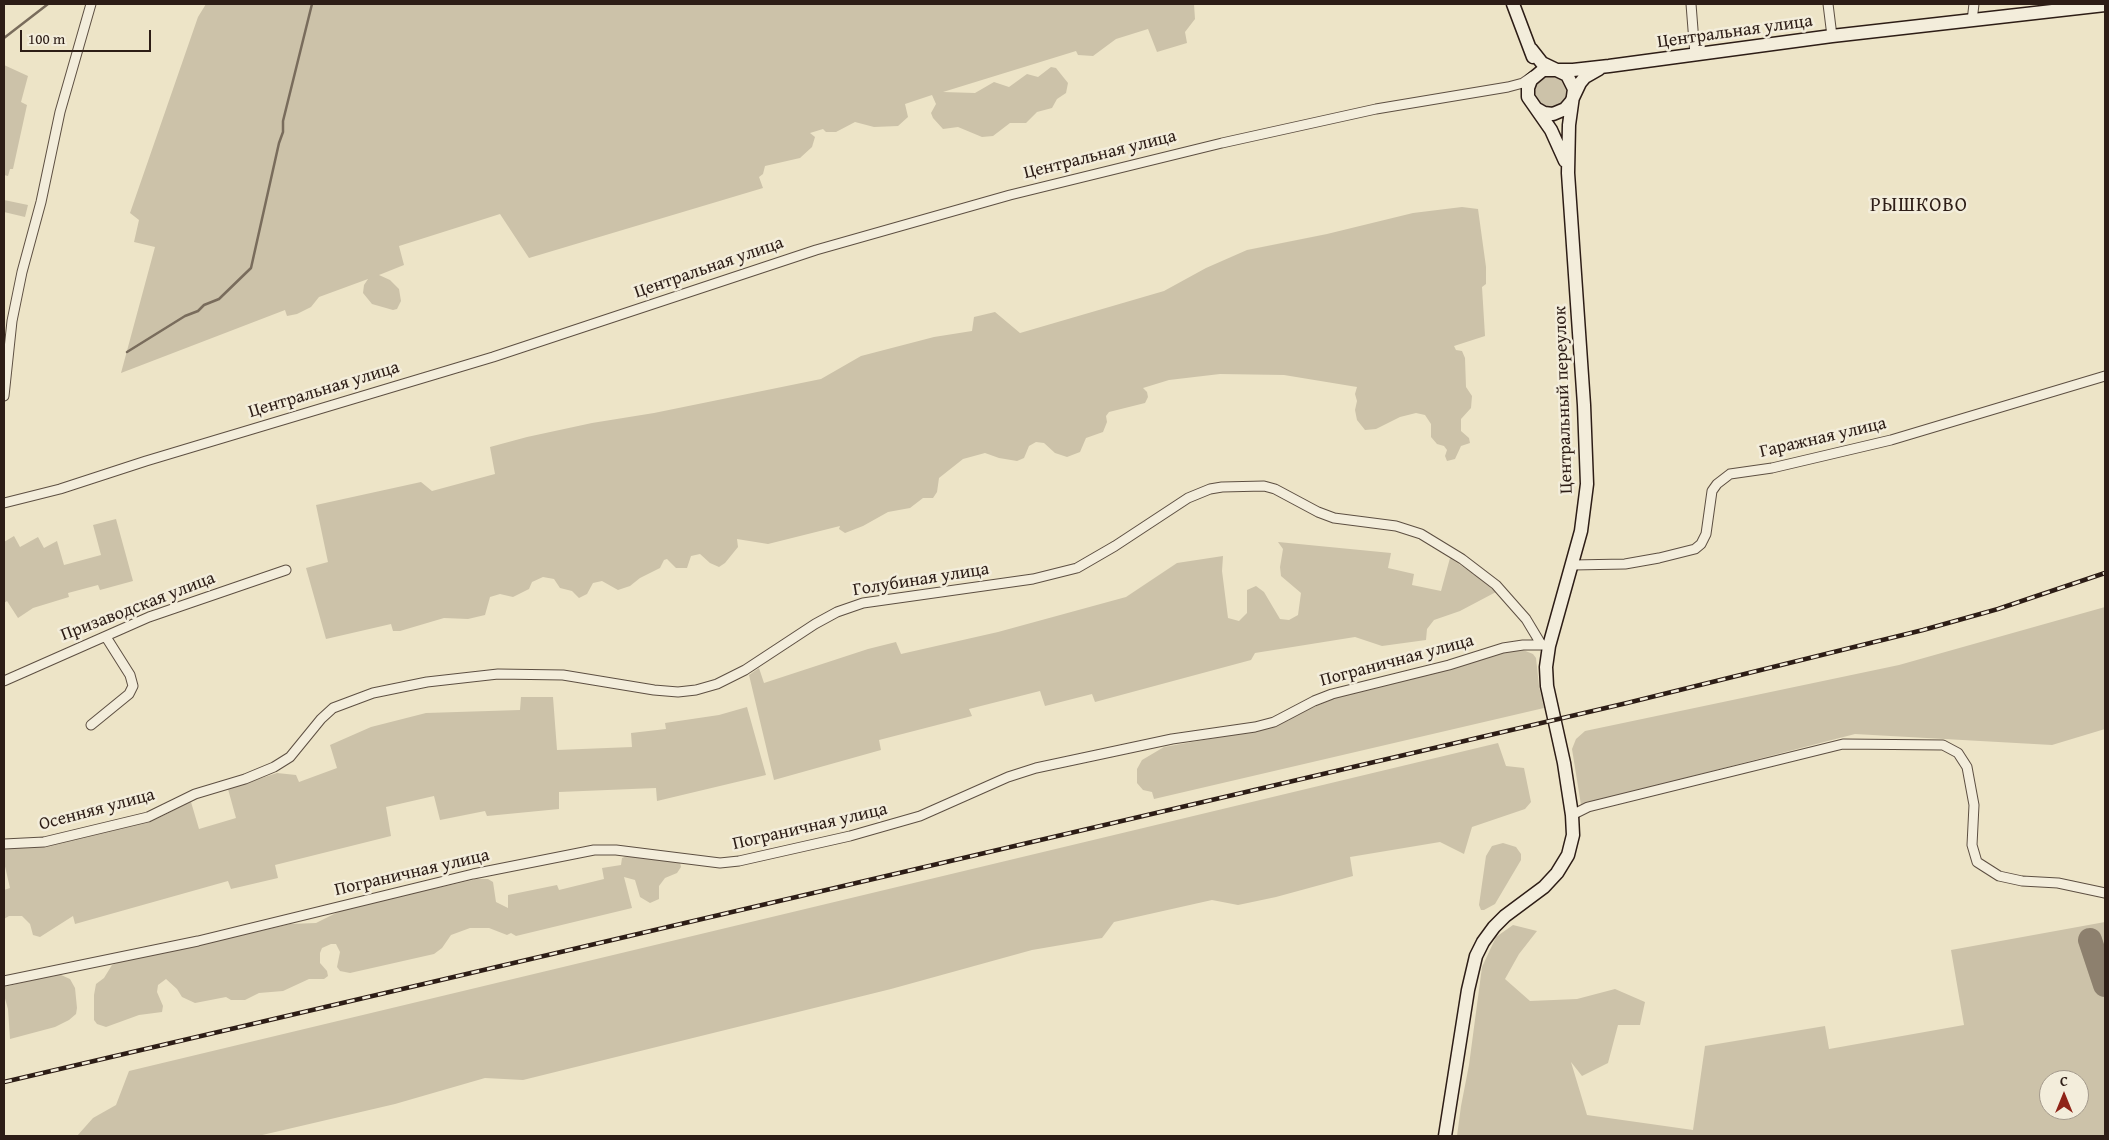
<!DOCTYPE html>
<html>
<head>
<meta charset="utf-8">
<style>
	body { margin:0 }
	#map { position:relative; width:2109px; height:1140px; overflow:hidden; background:#ede4c7; font-family:"Gentium Book Plus",serif }
	canvas { display:block }
	.frame { position:absolute; inset:0; border:5px solid #2d1d16; pointer-events:none }
	.north { position:absolute; left:2039px; top:1070px; width:50px; height:50px; box-sizing:border-box; background:#f3eddb; border:1px solid #a49a8c; border-radius:50%; rotate:0deg; font-size:14px; font-weight:700; line-height:20px; text-align:center; color:#2d1d16 }
	.north::after { content:''; display:block; margin:auto; width:18px; height:22px; background:#8f2418; clip-path:polygon(50% 0,100% 100%,50% 72%,0 100%) }
	.scale { position:absolute; left:20px; top:30px; width:131px; height:22px; box-sizing:border-box; border:2px solid #2d1d16; border-top:0; padding-left:6px; font-size:15px; line-height:18px; white-space:nowrap; color:#2d1d16; -webkit-text-stroke:4px #f3eddb; paint-order:stroke }
</style>
</head>
<body>
<div id="map">
<canvas width="2109" height="1140"></canvas>
<div class="frame"></div>
<div class="north">С</div>
<div class="scale">100 m</div>
</div>
<script>
const g = document.querySelector('canvas').getContext('2d');
g.lineJoin = 'round';
function paint(path, color) { g.fillStyle = color; g.fill(path, 'evenodd'); }
const poly = rows => new Path2D(rows.map(r => 'M' + r).join(''));
function stroke(path, color, width, dash) { g.strokeStyle = color; g.lineWidth = width; g.lineCap = dash ? 'butt' : 'round'; g.setLineDash(dash || []); g.stroke(path); }
function label(font, color, halo, rows, align = 'center') {
  g.font = font + ' "Gentium Book Plus",serif'; g.lineWidth = 5; g.setLineDash([]); g.textBaseline = 'middle'; g.strokeStyle = halo; g.fillStyle = color; for (const [text, x, y, turn = 0] of rows) {
    g.save(); g.translate(x, y); g.rotate((+turn || 0) * Math.PI / 180); g.textAlign = isNaN(turn) ? turn : align; if (halo) g.strokeText(text, 0, 0); g.fillText(text, 0, 0); g.restore();
  }
}
paint(poly([
	[206,4,1194,4,1195,19,1185,32,1187,43,1157,52,1148,29,1116,39,1093,56,1078,55,1076,51,943,92,975,93,994,82,1009,87,1027,74,1038,77,1051,67,1056,68,1068,83,1066,93,1057,99,1052,108,1037,112,1026,123,1010,123,993,136,982,137,958,127,943,129,933,118,931,113,936,104,932,95,905,104,908,117,898,126,874,127,855,122,836,132,826,132,823,129,810,133,815,137,812,147,800,158,765,166,763,174,759,177,763,188,529,258,500,214,399,246,404,265,379,275,390,280,399,289,401,301,397,309,393,310,372,304,363,293,364,285,368,279,319,297,311,307,297,314,287,316,285,310,121,373,155,247,134,242,139,220,130,213,198,17],
	[4,65,28,76,21,102,27,105,13,169,10,169,8,176,4,175],
	'1535 92a16 16 0 1 1 32 0a16 16 0 1 1-32 0Z',
	[4,200,28,205,25,217,4,212],
	[1462,207,1478,209,1486,267,1486,284,1482,287,1485,336,1454,346,1456,350,1462,351,1465,358,1466,387,1472,396,1471,408,1461,419,1461,431,1469,438,1470,443,1461,446,1455,459,1447,461,1445,456,1447,450,1444,446,1437,444,1431,437,1431,424,1425,415,1416,413,1400,417,1376,429,1365,430,1357,420,1355,410,1357,401,1355,394,1357,387,1284,375,1220,374,1169,380,1143,388,1147,392,1148,397,1145,403,1109,412,1106,416,1107,422,1103,432,1086,438,1080,452,1067,457,1055,453,1044,443,1036,442,1029,446,1024,458,1017,461,999,458,985,453,963,459,939,478,937,492,933,498,923,498,910,508,888,512,863,526,845,533,839,529,840,526,768,544,737,539,738,547,725,563,719,567,710,563,700,554,691,556,687,568,676,568,667,559,664,560,660,568,640,578,630,586,618,590,602,581,593,583,587,594,579,598,572,591,560,588,554,579,543,577,532,582,529,589,513,597,500,594,490,597,485,615,468,619,444,618,400,631,393,631,391,624,326,639,306,568,328,562,316,505,421,482,432,491,495,474,490,447,527,437,592,423,654,413,821,379,861,356,934,337,972,331,974,317,995,312,1020,333,1164,291,1206,268,1247,250,1327,234,1413,213],
	[116,519,133,581,100,590,98,585,68,593,69,597,33,608,18,618,7,601,4,603,4,542,14,536,20,547,38,537,44,548,57,541,64,565,101,555,93,525],
	[1278,542,1391,553,1388,568,1414,574,1412,585,1441,591,1450,558,1478,577,1496,592,1460,611,1434,620,1427,629,1426,640,1382,646,1355,637,1255,653,1251,660,1095,702,1092,694,1045,706,1040,691,969,709,972,716,879,740,881,750,774,780,749,675,759,668,764,683,868,649,896,642,901,654,998,632,1126,597,1177,563,1223,556,1222,571,1228,618,1239,621,1247,613,1247,590,1256,586,1264,592,1280,619,1289,620,1298,615,1301,593,1281,576,1280,567,1283,549],
	[2105,607,2105,729,2052,745,1855,734,1581,805,1572,749,1576,739,1585,731,1899,665],
	[1523,650,1533,654,1536,658,1539,686,1544,708,1154,799,1152,792,1143,790,1137,783,1137,769,1142,760,1164,747,1260,730,1335,698,1451,669,1509,651],
	[521,697,553,697,557,750,632,747,631,733,666,729,665,723,719,715,747,707,766,775,657,801,656,788,559,792,559,809,487,816,485,811,440,820,434,796,386,807,391,836,275,865,278,878,231,889,228,881,75,924,73,916,40,937,33,935,30,924,22,916,9,916,4,919,4,890,10,888,4,862,4,849,46,846,94,832,156,819,191,802,199,829,236,818,228,789,277,773,296,775,299,782,337,768,330,745,371,727,426,713,520,710],
	[1498,743,1506,766,1524,768,1531,802,1525,809,1472,827,1464,854,1440,842,1350,857,1353,876,1276,897,1238,905,1212,900,1114,922,1102,938,1032,950,891,989,523,1080,485,1078,395,1104,258,1136,77,1136,93,1118,116,1105,129,1071],
	[1503,843,1516,847,1521,854,1521,860,1495,904,1484,910,1481,910,1479,905,1486,856,1492,846],
	[627,856,680,862,681,867,677,873,665,878,659,886,659,899,650,903,640,897,635,880,624,877,632,908,516,936,511,933,507,935,489,928,470,928,451,935,442,948,434,954,350,973,340,971,337,967,340,952,336,944,331,944,322,948,320,953,320,963,327,971,328,976,324,979,309,979,283,991,259,993,245,1000,231,1000,226,997,195,1003,182,997,177,989,166,979,158,985,157,992,163,1006,162,1012,139,1015,106,1027,97,1024,94,1020,94,995,96,984,104,978,112,965,122,961,196,946,290,924,316,923,344,909,477,879,488,879,493,882,496,902,508,908,508,895,557,885,559,890,604,879,602,868,621,865,622,858],
	[2105,922,2105,1136,1457,1136,1461,1106,1469,1065,1482,967,1496,937,1513,925,1537,931,1519,954,1505,979,1530,1001,1577,999,1615,989,1645,1002,1640,1025,1618,1025,1608,1063,1582,1076,1571,1062,1587,1115,1693,1130,1705,1046,1825,1026,1829,1049,1964,1025,1951,950],
	[2049,1080,2079,1080,2079,1110,2049,1110],
	[59,974,70,979,75,988,77,1008,76,1014,69,1020,55,1027,10,1039,8,1009,4,995,4,987]
]), '#ccc2a9');
stroke(poly([
	[4,38,48,4],
	[127,352,185,316,198,311,204,305,219,299,251,268,279,143,283,132,283,121,312,4]
]), '#796c5c', 2.5);
stroke(poly([
	[2090,940,2105,985]
]), '#8d806e', 24);
const street = poly([
	[1691,4,1695,55],
	[1828,4,1832,36],
	[1972,21,1974,4],
	[4,396,12,321,22,272,41,202,60,112,91,4],
	[4,503,60,489,146,461,493,357,816,250,1010,195,1222,143,1376,109,1508,87,1523,83,1533,76],
	[1573,565,1625,564,1659,558,1695,549,1701,544,1706,534,1712,491,1717,484,1730,474,1772,468,1891,440,2105,376],
	[4,681,149,617,286,570],
	[91,725,129,694,133,686,130,675,106,637],
	[1572,815,1588,807,1843,744,1943,745,1958,753,1967,767,1974,805,1972,845,1977,862,1999,876,2022,881,2058,883,2105,893],
	[4,844,44,842,148,817,195,794,245,779,274,767,290,757,321,719,333,708,373,693,427,682,498,674,563,675,654,690,678,692,696,690,717,684,745,670,815,624,837,612,863,603,1033,579,1077,568,1115,546,1188,498,1210,489,1222,487,1264,486,1275,489,1318,512,1334,518,1396,526,1421,534,1462,559,1496,585,1526,619,1541,644],
	[4,981,198,941,473,874,594,850,616,850,720,863,739,861,850,836,920,816,1008,777,1036,768,1172,739,1255,727,1274,722,1314,701,1332,694,1449,665,1503,648,1523,645,1544,645]
]);
const secondary = poly([
	[1513,4,1533,57],
	[1537,109,1544,113,1553,114,1565,109,1571,102,1580,83,1585,77,1599,69],
	[1565,161,1551,130,1528,97,1528,88,1531,80,1543,70,1573,70,1609,66,1832,36,2105,5],
	[1445,1136,1468,990,1476,956,1483,942,1494,927,1505,916,1544,887,1557,873,1568,855,1573,835,1572,815,1564,763,1547,686,1546,667,1549,646,1581,531,1587,484,1584,405,1568,173,1569,125,1574,89,1567,75,1542,63,1531,49]
]);
stroke(street, '#5d4f42', 11);
stroke(secondary, '#2d1d16', 15);
stroke(street, '#f3eddb', 9);
stroke(secondary, '#f3eddb', 12);
const rail = poly([
	[4,1082,1627,703,1923,630,1998,609,2105,573]
]);
stroke(rail, '#2d1d16', 4.5);
stroke(rail, '#f3eddb', 2.5, [8]);
label('18px', '#2d1d16', '#f3eddb', [
	["Центральная улица",1735,32,-8],
	["Центральная улица",1100,155,-14],
	["Центральная улица",709,268,-19],
	["Центральная улица",324,390,-17],
	["Центральный переулок",1564,400,-92],
	["Гаражная улица",1823,438,-13],
	["Голубиная улица",921,580,-9],
	["Призаводская улица",138,607,-21],
	["Пограничная улица",1397,661,-15],
	["Осенняя улица",97,810,-15],
	["Пограничная улица",810,827,-13],
	["Пограничная улица",412,873,-13]
]);
g.letterSpacing = '1px';
label('20px', '#2d1d16', '#f3eddb', [
	["РЫШКОВО",1919,206]
]);
g.letterSpacing = '0px';
</script>
</body>
</html>
